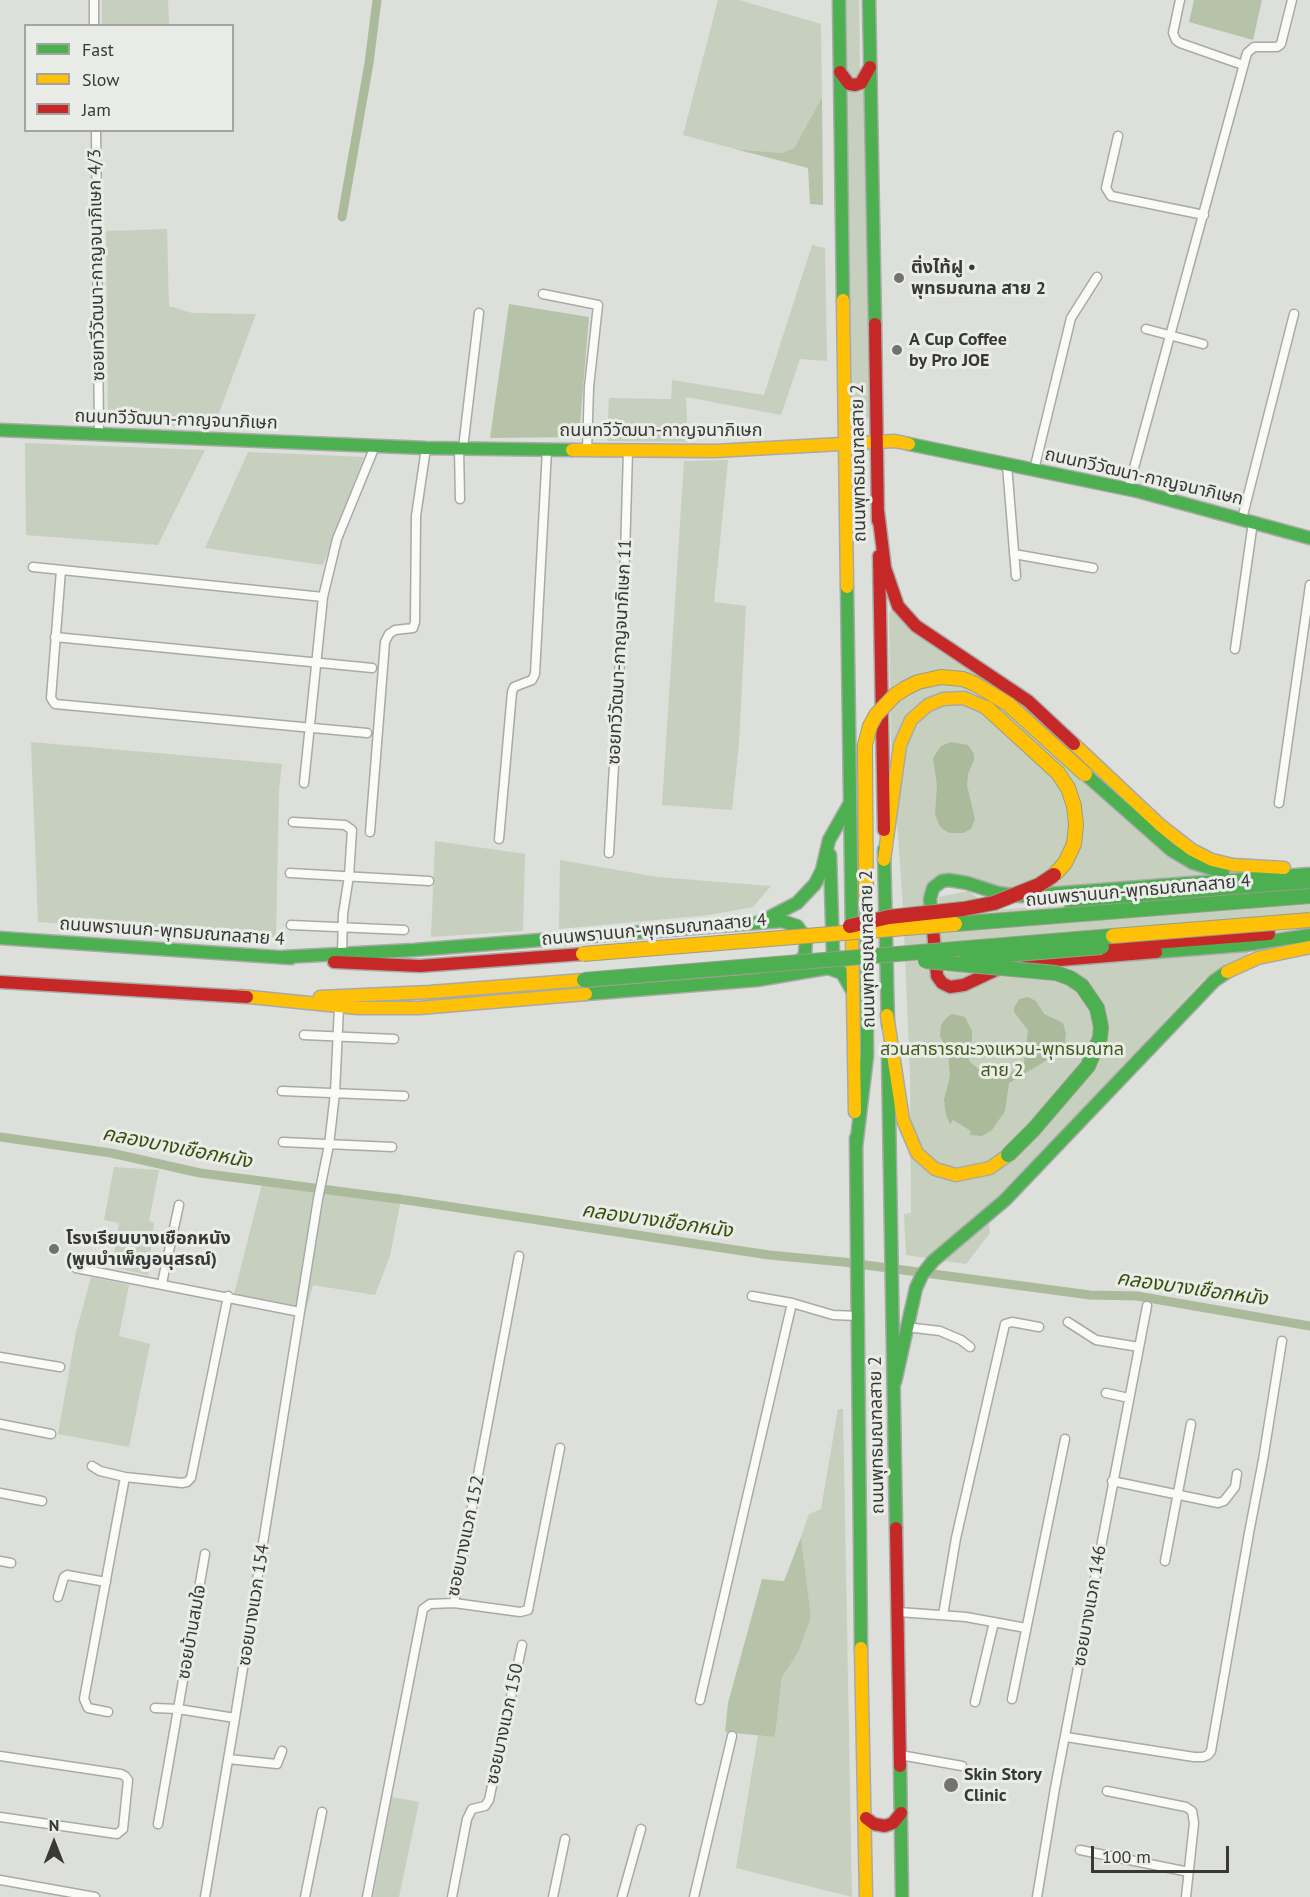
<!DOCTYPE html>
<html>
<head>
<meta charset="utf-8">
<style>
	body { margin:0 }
	#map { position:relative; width:1310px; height:1897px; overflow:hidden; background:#dddfda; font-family:"PT Sans",sans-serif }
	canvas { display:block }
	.legend { position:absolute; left:24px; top:24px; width:210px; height:108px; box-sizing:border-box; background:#eaede7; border:2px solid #a3a5a0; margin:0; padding:8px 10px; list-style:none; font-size:18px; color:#383936 }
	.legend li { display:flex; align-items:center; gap:12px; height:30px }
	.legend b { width:30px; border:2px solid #a3a5a0 }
	.north { position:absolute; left:24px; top:1813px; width:60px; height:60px; -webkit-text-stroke:4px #eaede7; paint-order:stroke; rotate:0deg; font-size:16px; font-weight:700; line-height:24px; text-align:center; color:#383936 }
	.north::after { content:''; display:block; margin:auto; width:21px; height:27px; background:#383936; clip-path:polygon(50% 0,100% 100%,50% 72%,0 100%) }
	.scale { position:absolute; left:1091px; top:1846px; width:138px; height:27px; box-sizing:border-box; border:3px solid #383936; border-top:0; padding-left:8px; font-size:18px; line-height:21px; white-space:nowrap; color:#383936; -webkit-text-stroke:4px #eaede7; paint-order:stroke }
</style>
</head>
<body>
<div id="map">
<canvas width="1310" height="1897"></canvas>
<ul class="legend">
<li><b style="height:8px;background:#4caf50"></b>Fast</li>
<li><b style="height:8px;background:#ffc107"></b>Slow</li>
<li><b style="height:8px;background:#c62828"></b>Jam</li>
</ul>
<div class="north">N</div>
<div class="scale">100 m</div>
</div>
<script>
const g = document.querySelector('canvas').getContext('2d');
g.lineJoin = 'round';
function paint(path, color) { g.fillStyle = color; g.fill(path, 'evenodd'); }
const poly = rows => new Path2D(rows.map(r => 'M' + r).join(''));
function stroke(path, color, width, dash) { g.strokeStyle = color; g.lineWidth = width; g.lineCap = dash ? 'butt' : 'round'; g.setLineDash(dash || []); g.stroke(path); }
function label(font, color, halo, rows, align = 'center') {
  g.font = font + ' "PT Sans","Noto Sans Thai",sans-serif'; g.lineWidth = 6; g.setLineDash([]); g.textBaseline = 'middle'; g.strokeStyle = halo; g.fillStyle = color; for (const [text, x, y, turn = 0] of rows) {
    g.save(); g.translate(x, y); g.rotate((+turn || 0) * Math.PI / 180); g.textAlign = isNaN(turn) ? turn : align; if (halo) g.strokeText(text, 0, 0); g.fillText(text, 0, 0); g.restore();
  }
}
paint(poly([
	[102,0,168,0,169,25,102,25],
	[718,0,739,0,821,24,822,97,794,148,781,153,735,149,683,135],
	[846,0,859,0,860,74,858,79,853,80,847,73],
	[846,87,864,87,869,416,863,427,854,427,851,415],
	[167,229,169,306,192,313,256,314,213,429,108,421,106,231],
	[812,245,825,248,827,361,800,359,781,415,686,397,688,442,607,441,609,398,671,399,672,380,764,395],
	[25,443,205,450,158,545,26,535],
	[248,452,364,457,323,565,205,548],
	[728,460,714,602,746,606,739,743,732,810,662,805,684,461],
	[893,608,898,616,912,631,998,687,1010,711,1220,876,1030,893,957,875,925,894,929,973,1246,949,1248,952,1248,956,1204,979,987,1213,990,1233,966,1264,906,1255,904,1214,911,1213,910,1077,903,906,891,740,889,613],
	[31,742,282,764,279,789,276,938,38,922],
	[435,841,525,854,523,931,431,937],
	[560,860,657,877,771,886,753,907,709,915,559,929],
	[1310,887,1310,926,997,951,940,970,939,897,968,891,995,910],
	[114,1167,159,1170,149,1221,154,1223,148,1275,112,1267,119,1223,104,1220],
	[262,1184,402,1194,390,1256,375,1295,313,1285,305,1313,234,1294],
	[91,1277,129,1285,119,1336,150,1344,129,1447,58,1434,76,1332],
	[838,1409,843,1409,852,1897,736,1868,758,1735,775,1737,782,1677,798,1653,811,1617,801,1537,809,1514,821,1509],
	[392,1797,419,1802,399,1897,373,1897]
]), '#c7cfbe');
paint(poly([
	[1194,0,1262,0,1253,40,1189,22],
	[822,97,823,205,810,204,808,168,735,149,781,153,794,148],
	[509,304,589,317,579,437,490,438],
	[801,1537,811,1617,798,1653,782,1677,775,1737,725,1732,728,1703,762,1579,784,1581]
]), '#b7c3a9');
paint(poly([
	[951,742,968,745,974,754,974,760,968,774,967,785,975,819,971,829,963,833,950,833,944,830,939,825,935,814,937,786,933,758,941,746],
	[1028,997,1036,1001,1044,1014,1063,1023,1066,1034,1064,1048,1057,1054,1009,1083,1005,1111,992,1130,982,1136,970,1135,971,1131,953,1120,950,1124,946,1115,944,1100,950,1076,948,1052,940,1036,941,1025,946,1018,952,1014,965,1017,972,1031,972,1040,967,1053,970,1062,982,1072,995,1077,1002,1077,1019,1068,1024,1063,1028,1030,1014,1012,1014,1008,1019,999]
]), '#abba9a');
stroke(poly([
	[342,217,369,63,377,0],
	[0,1137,111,1153,200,1173,413,1201,769,1255,843,1262,1090,1295,1137,1296,1310,1326]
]), '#abba9a', 9);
const street = poly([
	[94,0,94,26],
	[1180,0,1173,33,1176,40,1180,43,1243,65],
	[96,130,99,435],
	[1118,136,1106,188,1111,196,1204,215],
	[543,294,598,305,589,387,587,450],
	[1146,329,1203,344],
	[459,448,460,499],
	[463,448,479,313],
	[1007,465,1016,576],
	[1034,470,1071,318,1097,277],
	[1128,490,1247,53,1254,47,1277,47,1281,44,1292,0],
	[1242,519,1294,314],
	[1014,554,1093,568],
	[33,567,323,597],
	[61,570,51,698,55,704,367,733],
	[55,637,372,668],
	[1235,649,1253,522],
	[304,783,323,597,337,539,375,446],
	[1279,803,1310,585],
	[293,822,345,825,352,830,349,876,343,914,342,955],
	[370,832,385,642,389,634,395,630,413,628,415,622,416,516,426,448],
	[499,839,512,692,514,687,532,680,535,674,547,450],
	[609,853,624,589,628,451],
	[290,873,429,881],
	[291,925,404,930],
	[304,1035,394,1039],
	[282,1091,404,1096],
	[283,1142,392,1147],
	[76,1268,300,1312],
	[162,1283,179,1205],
	[752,1296,792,1303,833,1315,858,1316],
	[1068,1322,1096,1340,1139,1347],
	[906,1327,940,1331,961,1340,970,1347],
	[0,1357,60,1367],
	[1106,1393,1129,1398],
	[0,1424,51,1434],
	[92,1466,100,1471,125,1477,182,1483,187,1482,191,1478,228,1296],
	[1112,1481,1218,1503,1224,1501,1235,1487,1237,1474],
	[0,1493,42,1501],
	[0,1561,11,1563],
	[1165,1561,1191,1424],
	[58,1597,64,1577,67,1575,106,1582],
	[454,1603,520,1612,528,1610,560,1448],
	[899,1612,966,1617,1026,1628],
	[943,1615,956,1538,1005,1324,1012,1322,1039,1327],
	[1012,1699,1065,1439],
	[700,1700,792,1303],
	[975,1702,994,1622],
	[155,1708,178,1709,235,1718],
	[108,1712,88,1708,84,1699,125,1477],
	[1066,1737,1194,1757,1203,1757,1208,1755,1211,1751,1249,1533,1263,1460,1282,1341],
	[900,1755,962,1766],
	[0,1756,121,1774,125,1776,128,1780,123,1829,117,1834,0,1817],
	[228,1759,277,1764,282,1751],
	[1107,1791,1186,1807,1192,1811,1194,1823,1186,1897],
	[158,1824,205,1554],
	[1080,1850,1189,1872],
	[0,1880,95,1897],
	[205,1897,235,1718,318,1199,329,1145,335,1093,339,1007],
	[305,1897,322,1812],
	[367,1897,423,1609,430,1604,454,1603,519,1256],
	[452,1897,467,1819,472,1809,485,1806,489,1800,522,1645],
	[553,1897,565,1839],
	[622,1897,641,1829],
	[694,1897,732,1736],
	[1037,1897,1055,1788,1147,1306]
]);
const fast = poly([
	[839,0,843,300],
	[869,0,875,324],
	[0,430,426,448,572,450],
	[909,444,1137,491,1310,538],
	[847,587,852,936],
	[1085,774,1171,850,1193,863,1223,872],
	[884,850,888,1025],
	[830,855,833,954,839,969],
	[1070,910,1168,896,1310,884],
	[768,918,797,903,815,884,822,870,829,840,850,803],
	[932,918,930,899,933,888,942,881,949,880,967,883,998,893,1021,896,1310,874],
	[0,938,291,958],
	[1156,952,1245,945,1310,935],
	[284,957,414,950,782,921,797,926,806,938,805,955,794,967],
	[586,994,757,980,828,968,842,973,853,992],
	[888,1054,896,1528],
	[856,1138,861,1648],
	[856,1147,867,1056,866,900],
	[895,1382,916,1288,922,1275,933,1261,1005,1200,1214,981,1227,972],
	[900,1766,902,1897]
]);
const slow = poly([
	[843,300,847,587],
	[572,450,715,451,895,441,909,444],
	[1074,744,1160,825,1192,850,1212,860,1233,865,1284,868],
	[884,860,900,745,911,720,928,705,943,699,964,698,987,708],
	[852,936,855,1112],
	[1227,972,1258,958,1310,947],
	[240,996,358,1008,419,1008,586,994],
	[320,997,430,992,584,980],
	[887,1015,903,1120,917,1153,935,1169,956,1175,990,1168,1008,1155],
	[861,1648,866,1897]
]);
const jam = poly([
	[840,72,849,84,855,85,861,83,870,67],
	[875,324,878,521],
	[878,511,885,568,898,606,916,626,1028,701,1074,744],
	[879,556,884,830],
	[932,918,937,976,942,983,950,987,964,985,998,969,1023,963,1156,952],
	[1102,947,1269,934],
	[334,962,420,966,583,954],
	[0,982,247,997],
	[896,1528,900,1766],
	[866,1818,874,1824,885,1826,893,1823,901,1813]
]);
stroke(street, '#a9aaa7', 11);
stroke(fast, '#a9aaa7', 15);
stroke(slow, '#a9aaa7', 15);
stroke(jam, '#a9aaa7', 15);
stroke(street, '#fafaf9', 8);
stroke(fast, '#4caf50', 12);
stroke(slow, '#ffc107', 12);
stroke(jam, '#c62828', 12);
const fastBridge = poly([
	[955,924,1310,896],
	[967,958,1102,947],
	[925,961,1056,973,1070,978,1082,986,1097,1008,1101,1027,1100,1038,1088,1066,1034,1129,1008,1155],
	[584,980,1113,936]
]);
const slowBridge = poly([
	[987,708,1058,773,1068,788,1074,806,1076,825,1074,844,1065,863,1054,875],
	[866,900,865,745,870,726,876,715,895,695,906,688,918,682,941,677,963,679,975,684,1008,704,1085,774],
	[1113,936,1310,920],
	[583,954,955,924]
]);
const jamBridge = poly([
	[850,926,889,917,963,909,994,903,1039,885,1054,875]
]);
stroke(fastBridge, '#979e89', 16, []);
stroke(slowBridge, '#979e89', 16, []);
stroke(jamBridge, '#979e89', 16, []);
stroke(fastBridge, '#4caf50', 14);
stroke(slowBridge, '#ffc107', 14);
stroke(jamBridge, '#c62828', 14);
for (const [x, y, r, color] of [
	[899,278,6,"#72736f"],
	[897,350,6,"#72736f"],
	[54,1249,6,"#72736f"],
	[951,1785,8,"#72736f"]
]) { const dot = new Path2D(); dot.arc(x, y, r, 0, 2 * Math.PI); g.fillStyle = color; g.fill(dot); stroke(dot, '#eaede7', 2); }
label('18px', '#383936', '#eaede7', [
	["ซอยทวีวัฒนา-กาญจนาภิเษก 4/3",97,265,-91],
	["ถนนทวีวัฒนา-กาญจนาภิเษก",176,420,2],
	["ถนนทวีวัฒนา-กาญจนาภิเษก",661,431],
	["ถนนพุทธมณฑลสาย 2",859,463,-91],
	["ถนนทวีวัฒนา-กาญจนาภิเษก",1144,477,13],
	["ซอยทวีวัฒนา-กาญจนาภิเษก 11",620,652,-87],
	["ถนนพรานนก-พุทธมณฑลสาย 4",1138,891,-5],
	["ถนนพรานนก-พุทธมณฑลสาย 4",654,930,-5],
	["ถนนพรานนก-พุทธมณฑลสาย 4",172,932,4],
	["ถนนพุทธมณฑลสาย 2",868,949,-91],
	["ถนนพุทธมณฑลสาย 2",877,1435,-91],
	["ซอยบางแวก 152",466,1536,-78],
	["ซอยบางแวก 154",254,1605,-81],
	["ซอยบางแวก 146",1090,1606,-80],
	["ซอยบ้านสมใจ",192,1632,-80],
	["ซอยบางแวก 150",505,1724,-78]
]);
label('bold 18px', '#383936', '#eaede7', [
	["ติ่งไท้ฝู •",911,268],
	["พุทธมณฑล สาย 2",911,289],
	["A Cup Coffee",909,340],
	["by Pro JOE",909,361],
	["โรงเรียนบางเชือกหนัง",66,1239],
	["(พูนบำเพ็ญอนุสรณ์)",66,1260],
	["Skin Story",964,1775],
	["Clinic",964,1796]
], 'left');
label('18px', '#415b1b', '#eaede7', [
	["สวนสาธารณะวงแหวน-พุทธมณฑล",1002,1050],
	["สาย 2",1002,1071]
]);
label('italic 20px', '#354e0b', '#eaede7', [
	["คลองบางเชือกหนัง",177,1148,11],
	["คลองบางเชือกหนัง",657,1221,8],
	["คลองบางเชือกหนัง",1192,1289,8]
]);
</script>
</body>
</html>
